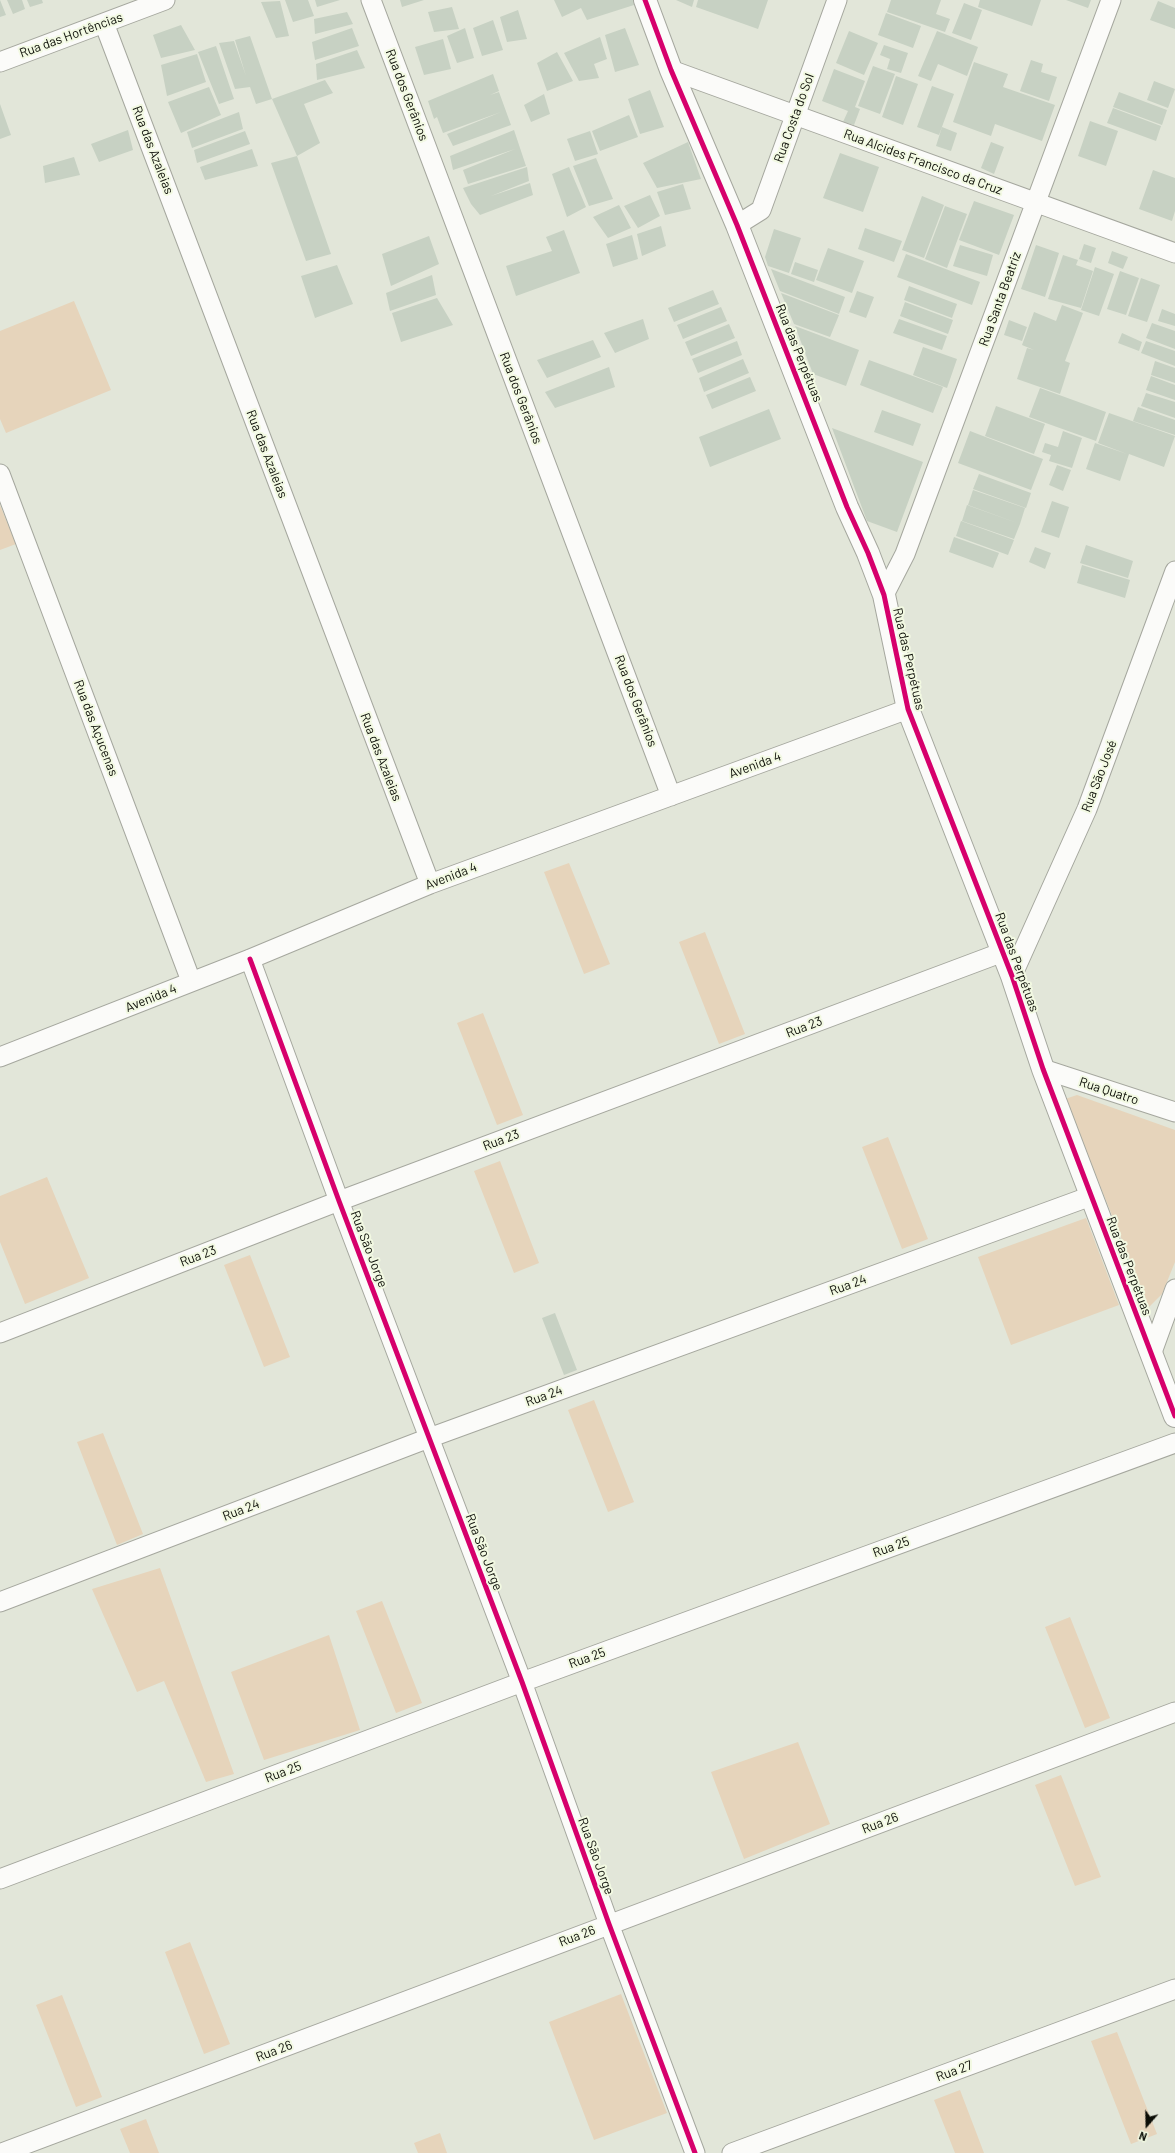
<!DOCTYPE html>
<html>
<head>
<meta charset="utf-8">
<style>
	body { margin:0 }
	#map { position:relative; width:1175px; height:2153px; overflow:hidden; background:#e2e6d9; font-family:Barlow,sans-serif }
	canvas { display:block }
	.north { position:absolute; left:1127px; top:2105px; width:40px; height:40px; -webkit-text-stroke:3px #f2f9e2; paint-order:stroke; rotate:200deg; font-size:11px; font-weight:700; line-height:16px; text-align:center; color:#0b0d06 }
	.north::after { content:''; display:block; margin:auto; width:14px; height:18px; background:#0b0d06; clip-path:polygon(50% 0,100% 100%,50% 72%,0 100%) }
</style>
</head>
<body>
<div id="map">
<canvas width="1175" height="2153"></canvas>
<div class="north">N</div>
</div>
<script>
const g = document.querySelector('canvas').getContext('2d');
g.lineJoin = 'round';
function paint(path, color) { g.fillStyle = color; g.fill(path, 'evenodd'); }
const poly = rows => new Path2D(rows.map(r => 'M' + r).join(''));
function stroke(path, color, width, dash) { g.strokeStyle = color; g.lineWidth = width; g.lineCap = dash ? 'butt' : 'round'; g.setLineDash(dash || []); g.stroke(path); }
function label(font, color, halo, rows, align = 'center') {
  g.font = font + ' Barlow,sans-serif'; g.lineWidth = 4; g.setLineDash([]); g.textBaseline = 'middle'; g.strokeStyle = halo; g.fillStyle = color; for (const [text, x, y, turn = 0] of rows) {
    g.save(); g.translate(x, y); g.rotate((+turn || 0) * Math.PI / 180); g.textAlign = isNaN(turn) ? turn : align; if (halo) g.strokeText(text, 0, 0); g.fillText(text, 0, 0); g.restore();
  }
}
paint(poly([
	[74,301,111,390,6,433,0,419,0,331],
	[0,505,16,544,0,550],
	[569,863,610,964,584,974,544,872],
	[705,932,745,1034,719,1044,679,942],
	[483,1013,523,1115,497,1125,457,1023],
	[1077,1095,1175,1130,1175,1262,1162,1294,1149,1307,1065,1099],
	[888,1137,928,1239,902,1249,862,1147],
	[500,1161,539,1263,514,1273,474,1171],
	[47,1177,89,1278,25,1304,0,1242,0,1196],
	[1086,1218,1119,1305,1011,1345,978,1257],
	[250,1255,290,1357,264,1367,224,1265],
	[594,1400,634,1502,608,1512,568,1410],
	[103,1433,143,1534,117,1545,77,1442],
	[160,1568,234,1774,206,1782,164,1681,137,1692,92,1589],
	[382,1601,422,1703,396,1713,356,1611],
	[1070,1617,1110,1718,1085,1728,1045,1627],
	[329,1635,360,1730,264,1760,231,1672],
	[798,1742,830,1824,744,1859,711,1772],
	[1061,1775,1101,1877,1075,1886,1035,1785],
	[190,1942,230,2044,204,2054,165,1952],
	[621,1994,667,2113,594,2140,549,2022],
	[62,1995,102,2097,76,2107,36,2005],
	[1117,2032,1157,2134,1131,2144,1091,2041],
	[960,2090,984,2153,955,2153,934,2100],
	[146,2119,159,2153,130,2153,120,2129],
	[440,2133,447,2153,418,2153,414,2143]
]), '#e6d4bb');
paint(poly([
	[0,0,6,15,0,17],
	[7,0,22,0,25,9,13,14],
	[27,0,42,0,43,3,30,7],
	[285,0,308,0,314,16,293,22],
	[315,0,340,0,317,7],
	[400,0,424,0,402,7],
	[554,0,633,0,634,5,587,20,581,8,562,17],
	[676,0,694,0,692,7],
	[698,0,768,0,758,29,696,7],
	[891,0,941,0,936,14,950,19,945,32,887,12],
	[980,0,1041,0,1032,26,978,7],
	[1066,0,1091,0,1088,8],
	[280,1,289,36,276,38,261,2],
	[1158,1,1175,8,1175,29,1150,20],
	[964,3,982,10,971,40,952,33],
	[452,7,459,29,434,32,428,12],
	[518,10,527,39,507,42,500,17],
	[347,12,353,24,315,34,314,19],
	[886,13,921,26,913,48,878,35],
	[493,20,503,50,482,56,473,28],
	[181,25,195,50,161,58,153,35],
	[352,28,359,46,315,60,312,42],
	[465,28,474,58,457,63,447,36],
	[625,28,639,65,615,72,605,35],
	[849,31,878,43,864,75,836,63],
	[937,31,978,47,967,76,938,64,931,81,918,76],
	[250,36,272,99,256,104,250,87,235,89,219,43,234,41,246,76,235,40],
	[600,37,607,59,594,64,599,78,579,81,564,53],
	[443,39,451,69,424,75,415,47],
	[884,45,908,53,901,73,887,69,890,59,880,55],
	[216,46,234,99,219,104,198,52],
	[357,50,365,68,317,80,316,64],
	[557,52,573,81,547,91,537,63],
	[197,54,206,82,167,96,161,65],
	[1031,60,1043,64,1041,72,1057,77,1049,101,1020,91],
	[974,62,1008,74,1003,87,1055,105,1042,141,995,124,991,136,953,122],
	[873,66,895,74,880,114,858,106],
	[834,69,865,81,855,107,860,109,854,125,843,122,848,111,822,101],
	[493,74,499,91,490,95,499,92,511,125,453,146,447,134,501,112,443,133,437,117,434,119,428,101],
	[896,76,918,84,903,125,882,117],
	[325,80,333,93,304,104,320,143,297,156,272,99],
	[1154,81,1175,89,1168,108,1147,100],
	[932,86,954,94,939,135,917,127],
	[209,87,221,115,181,133,168,102],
	[650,90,664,127,640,134,628,99],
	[1119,92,1167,110,1162,125,1113,107],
	[544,94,550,114,531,122,524,105],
	[0,104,11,135,0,139],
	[1113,108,1161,126,1156,141,1107,123],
	[239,112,243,129,192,148,187,132],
	[629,115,638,137,600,151,592,131],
	[1090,121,1118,131,1106,166,1078,156],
	[942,127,957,133,951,151,936,146],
	[128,130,133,150,99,162,91,144],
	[514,130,526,166,468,184,463,170,515,149,453,170,450,156],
	[245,131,250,144,197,163,194,150],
	[590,131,598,154,575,161,567,139],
	[688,142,701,179,657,188,643,163],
	[991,142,1004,147,994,174,981,168],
	[252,149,258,166,205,180,200,167],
	[840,153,879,167,863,212,823,198],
	[297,156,331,254,306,261,271,163],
	[74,157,80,175,45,183,43,166],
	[596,158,613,199,589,206,573,166],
	[527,167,529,181,491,196,530,183,533,195,480,215,471,204,463,188],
	[569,167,586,207,567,217,552,174],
	[1153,170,1175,178,1175,211,1172,221,1139,209],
	[683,184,691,209,665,215,657,192],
	[650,195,660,216,638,228,624,206],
	[922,196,944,205,924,258,902,250],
	[974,201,1014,215,999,255,959,240],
	[619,205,631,228,608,238,593,217],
	[945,206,967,214,947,268,925,259],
	[661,226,666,246,642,256,637,234],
	[865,228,902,241,894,262,858,249],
	[774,229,801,238,789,273,768,266,765,257],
	[564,230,580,273,516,296,506,266,552,251,546,237],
	[632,235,638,259,613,267,606,244],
	[429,236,439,264,391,286,382,254],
	[1084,244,1096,248,1091,263,1079,259],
	[960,245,993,255,987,276,953,266],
	[1036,245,1059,253,1045,297,1021,289],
	[828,248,864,261,852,293,816,280],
	[1112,251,1128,257,1123,269,1108,263],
	[906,254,980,282,972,305,897,277],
	[1063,255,1078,260,1076,265,1093,271,1081,308,1048,299],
	[795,262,818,270,814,282,791,274],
	[337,265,353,304,315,318,301,276],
	[1095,267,1114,274,1099,316,1081,310],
	[771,269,845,297,839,314,780,291],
	[1120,271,1139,278,1126,315,1107,309],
	[432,275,436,295,390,311,386,293],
	[1141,278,1160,285,1147,322,1128,316],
	[909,286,957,304,952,318,904,300],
	[713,290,719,304,674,322,668,308],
	[857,291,874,297,866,318,849,312],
	[781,293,839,315,830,337,794,324],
	[437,298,453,325,401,342,392,313],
	[905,302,953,320,948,334,900,316],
	[1062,305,1083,313,1065,361,1070,363,1060,394,1017,379,1027,348,1034,350,1022,345,1034,312,1056,321],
	[721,307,727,321,683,339,677,325],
	[1162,309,1175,314,1175,326,1158,321],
	[643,319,649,339,615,353,604,333],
	[899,319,947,336,942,350,893,333],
	[1009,320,1027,327,1022,341,1004,335],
	[1152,323,1175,331,1175,349,1146,338],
	[729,324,735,338,691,356,685,342],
	[795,326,859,350,846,386,813,374],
	[1122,333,1142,342,1139,351,1118,343],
	[593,340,601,357,547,378,537,360],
	[737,341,742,355,698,373,692,359],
	[1146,341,1175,351,1175,366,1141,353],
	[923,347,957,359,947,388,913,375],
	[743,359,749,373,704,392,699,378],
	[869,360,943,387,933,413,860,385],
	[1155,361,1175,368,1175,383,1151,375],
	[609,367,615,387,555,408,545,392],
	[1151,376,1175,385,1175,400,1146,390],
	[750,377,756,391,712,409,706,395],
	[1040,388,1106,412,1096,441,1029,417],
	[1146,393,1175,402,1175,418,1141,406],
	[996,406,1045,424,1034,454,985,436],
	[1138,407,1175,420,1175,435,1133,421],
	[769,409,781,439,710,467,699,437],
	[882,410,921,424,913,446,874,432],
	[1109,413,1175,436,1164,467,1129,454,1120,481,1086,469,1095,443,1127,454,1098,443],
	[832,428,923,462,897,532,867,521],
	[970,431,1043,459,1031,490,958,463],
	[1063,431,1082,438,1072,468,1049,461,1051,455,1042,452,1045,443,1058,447],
	[1057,465,1071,470,1063,491,1049,485],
	[979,474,1031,493,1026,508,973,489],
	[973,490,1025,508,1020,524,968,505],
	[1052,501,1069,507,1059,538,1041,532],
	[967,505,1020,524,1014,539,962,521],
	[961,521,1014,540,1008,555,956,536],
	[954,537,999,553,993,568,949,552],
	[1086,545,1133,561,1128,578,1080,563],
	[1035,547,1051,553,1045,569,1029,562],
	[1082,565,1130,580,1125,598,1077,583],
	[555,1313,577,1370,564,1375,542,1318]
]), '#c7d1c3');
const street = poly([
	[371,0,671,796],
	[104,23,430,884],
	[0,62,165,0],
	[671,70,1175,253],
	[737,225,761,210,837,0],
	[0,474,191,981],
	[884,595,905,554,1111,0],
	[250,959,339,1201,522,1682,609,1924,695,2153],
	[1012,976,1087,809,1175,571],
	[0,1057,250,959,430,884,908,709],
	[1043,1069,1175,1112],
	[0,1333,339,1201,1003,952],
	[1151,1355,1175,1289],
	[0,1602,429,1438,1091,1196],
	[0,1879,522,1682,1175,1443],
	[2,2153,1175,1712],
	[732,2153,1175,1989]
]);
const secondary = poly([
	[645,0,671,70,737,225,847,507,868,553,884,595,908,709,1012,976,1043,1069,1175,1416]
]);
stroke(street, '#a5a79e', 21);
stroke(secondary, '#a5a79e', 24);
stroke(street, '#fbfbf9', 19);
stroke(secondary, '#fbfbf9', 22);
stroke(poly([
	[645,0,671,70,737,225,847,507,868,553,884,595,908,709,1012,976,1043,1069,1175,1416],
	[250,959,339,1201,522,1682,609,1924,695,2153]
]), '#d6006c', 5);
label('13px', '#0b0d06', '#f2f9e2', [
	["Rua das Hortências",71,35,-20],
	["Rua dos Gerânios",407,95,69],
	["Rua Costa do Sol",794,118,-70],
	["Rua das Azaleias",153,150,69],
	["Rua Alcides Francisco da Cruz",923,162,20],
	["Rua Santa Beatriz",1000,299,-70],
	["Rua das Perpétuas",799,353,68],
	["Rua dos Gerânios",521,398,69],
	["Rua das Azaleias",267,454,69],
	["Rua das Perpétuas",909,659,77],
	["Rua dos Gerânios",636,701,69],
	["Rua das Açucenas",96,728,69],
	["Rua das Azaleias",381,757,69],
	["Avenida 4",755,765,-20],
	["Rua São José",1099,776,-69],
	["Avenida 4",451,876,-21],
	["Rua das Perpétuas",1017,962,70],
	["Avenida 4",151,998,-22],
	["Rua 23",804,1027,-21],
	["Rua Quatro",1109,1091,18],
	["Rua 23",501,1140,-21],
	["Rua São Jorge",369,1249,69],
	["Rua 23",198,1256,-21],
	["Rua das Perpétuas",1129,1266,69],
	["Rua 24",848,1285,-20],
	["Rua 24",544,1396,-20],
	["Rua 24",241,1510,-21],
	["Rua 25",891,1547,-20],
	["Rua São Jorge",484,1552,69],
	["Rua 25",587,1658,-20],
	["Rua 25",283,1772,-21],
	["Rua 26",880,1823,-21],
	["Rua São Jorge",596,1856,70],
	["Rua 26",577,1936,-21],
	["Rua 26",274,2051,-21],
	["Rua 27",954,2071,-20]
]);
</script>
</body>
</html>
